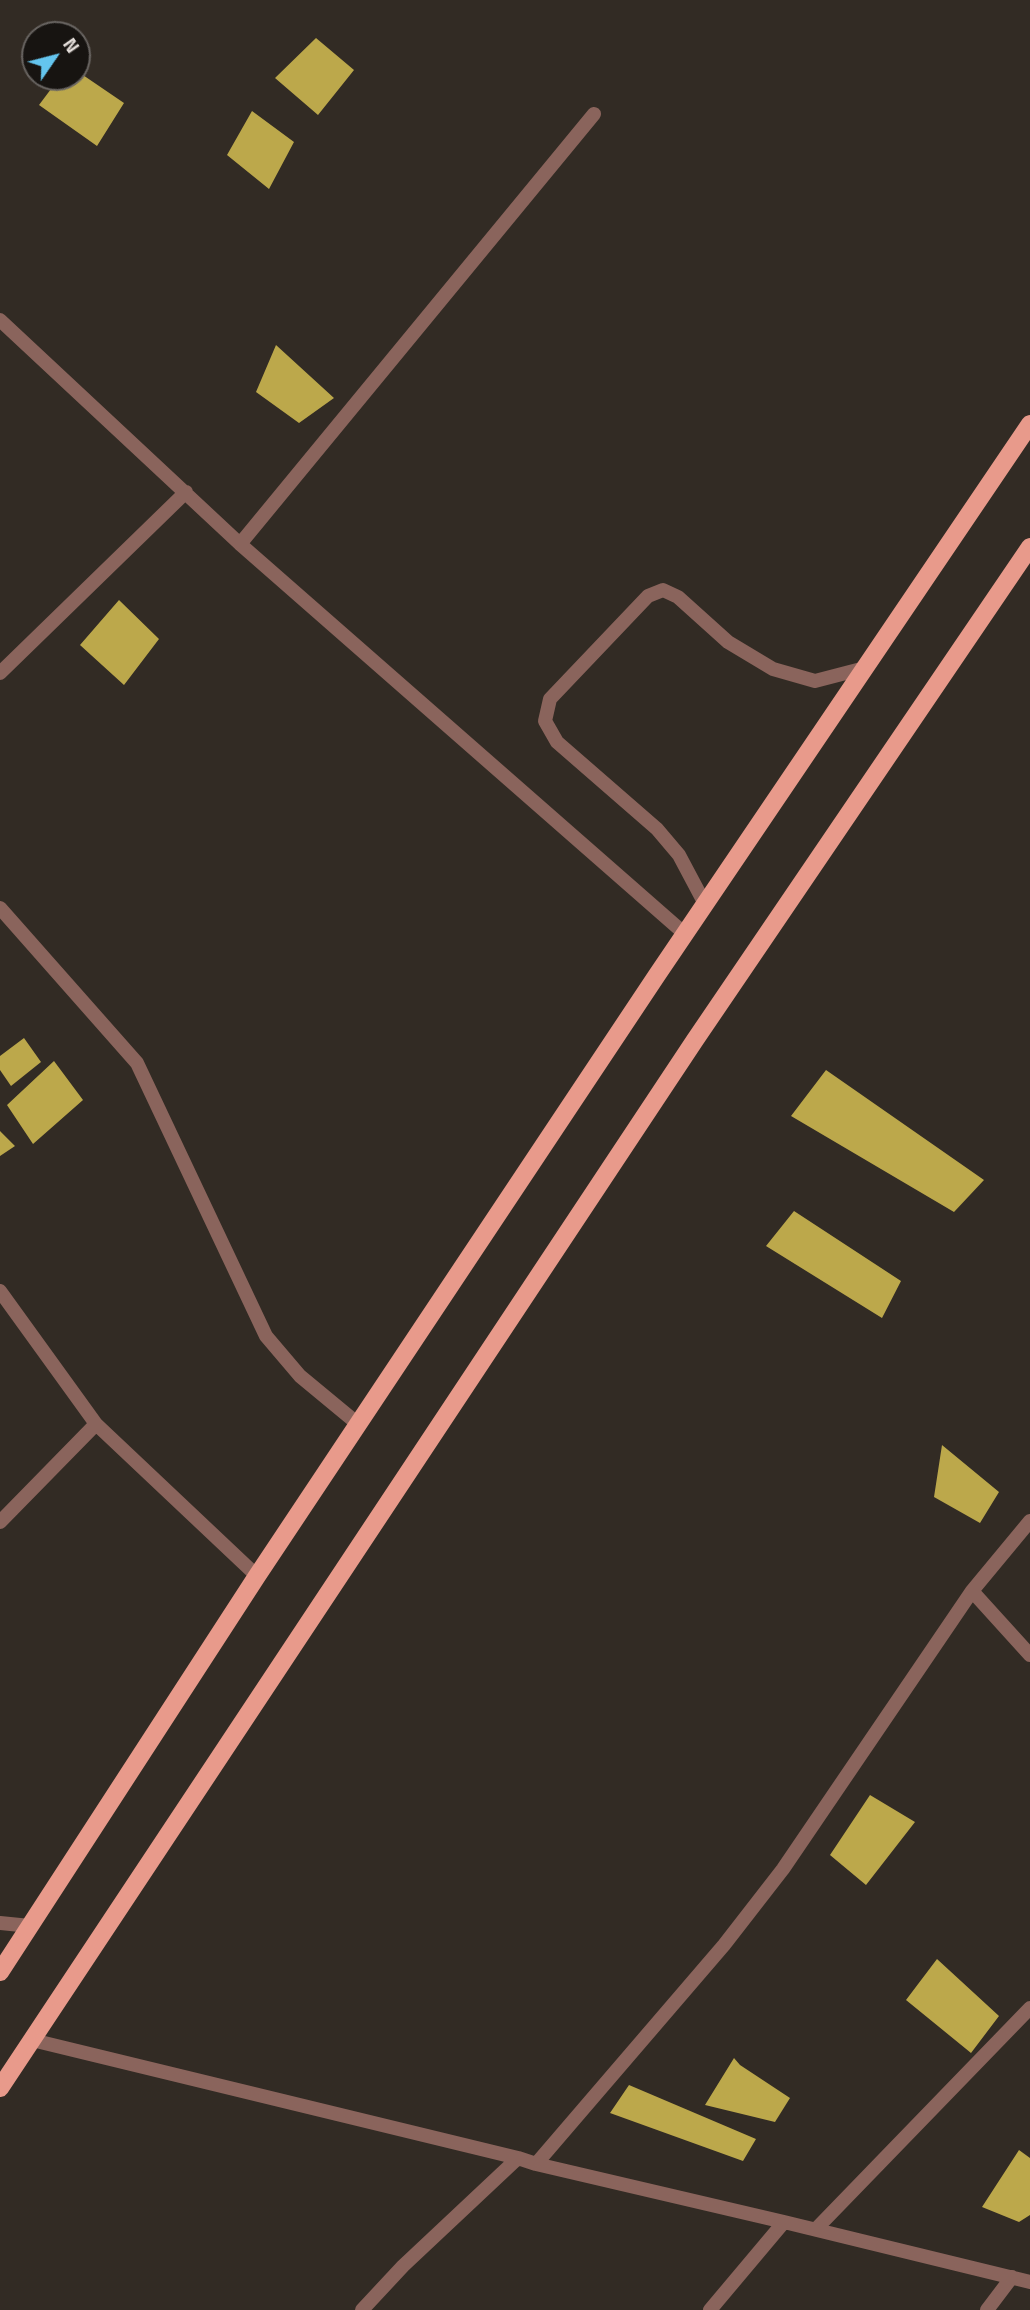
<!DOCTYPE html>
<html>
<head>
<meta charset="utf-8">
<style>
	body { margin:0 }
	#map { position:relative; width:1030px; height:2310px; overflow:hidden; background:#322b24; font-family:"Titillium Web",sans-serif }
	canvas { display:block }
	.north { position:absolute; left:21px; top:21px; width:70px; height:70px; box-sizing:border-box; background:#171411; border:2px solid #686461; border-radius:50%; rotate:55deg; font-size:19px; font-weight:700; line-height:28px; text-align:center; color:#e2dcd8 }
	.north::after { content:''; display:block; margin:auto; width:24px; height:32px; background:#64c5ee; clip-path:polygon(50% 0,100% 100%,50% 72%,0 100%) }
</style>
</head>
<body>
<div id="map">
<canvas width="1030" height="2310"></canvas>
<div class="north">N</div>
</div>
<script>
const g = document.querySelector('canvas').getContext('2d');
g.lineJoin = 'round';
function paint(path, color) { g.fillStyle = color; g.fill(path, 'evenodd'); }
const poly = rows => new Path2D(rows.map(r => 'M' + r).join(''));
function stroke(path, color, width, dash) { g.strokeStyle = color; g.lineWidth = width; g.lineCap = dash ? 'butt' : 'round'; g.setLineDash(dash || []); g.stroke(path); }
paint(poly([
	[316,38,354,70,318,115,275,78],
	[77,71,124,103,97,146,39,105,60,77,77,77],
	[252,111,294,142,269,189,227,155],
	[276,345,334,398,299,423,256,392],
	[119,600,159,639,124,685,80,645],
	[24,1038,41,1062,11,1086,0,1070,0,1056],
	[54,1061,83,1100,33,1144,7,1105],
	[826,1070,984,1180,954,1212,791,1116],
	[0,1131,15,1146,0,1156],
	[794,1211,901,1281,882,1318,766,1246],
	[942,1445,999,1492,980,1523,934,1497],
	[870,1795,915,1822,866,1885,830,1855],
	[937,1959,999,2016,971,2053,906,2000],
	[734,2058,740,2065,790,2098,775,2122,705,2105],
	[629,2085,756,2139,743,2161,610,2113],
	[1019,2150,1030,2158,1030,2215,1019,2222,982,2207]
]), '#bca84b');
stroke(poly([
	[705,904,679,855,657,829,557,742,545,721,550,699,648,596,663,590,678,597,728,642,773,669,815,681,865,668]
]), '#8a645c', 14);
stroke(poly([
	[0,320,240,544,685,934],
	[240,544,594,114],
	[0,673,186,492],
	[0,908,137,1063,266,1336,300,1376,358,1424],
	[0,1291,96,1424,257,1576],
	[0,1522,96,1424],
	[972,1591,1030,1655],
	[32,2040,518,2158,536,2164,784,2222,1030,2282],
	[536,2164,724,1945,783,1869,972,1591,1030,1521],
	[816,2229,1030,2008],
	[362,2310,403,2266,518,2158],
	[710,2310,784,2222],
	[987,2310,1012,2277]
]), '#8a645c', 14);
stroke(poly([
	[0,1923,30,1926]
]), '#8a645c', 14);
stroke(poly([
	[0,1972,257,1576,657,975,1030,424],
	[0,2088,695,1040,1030,547]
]), '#e89a8b', 18);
</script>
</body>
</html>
